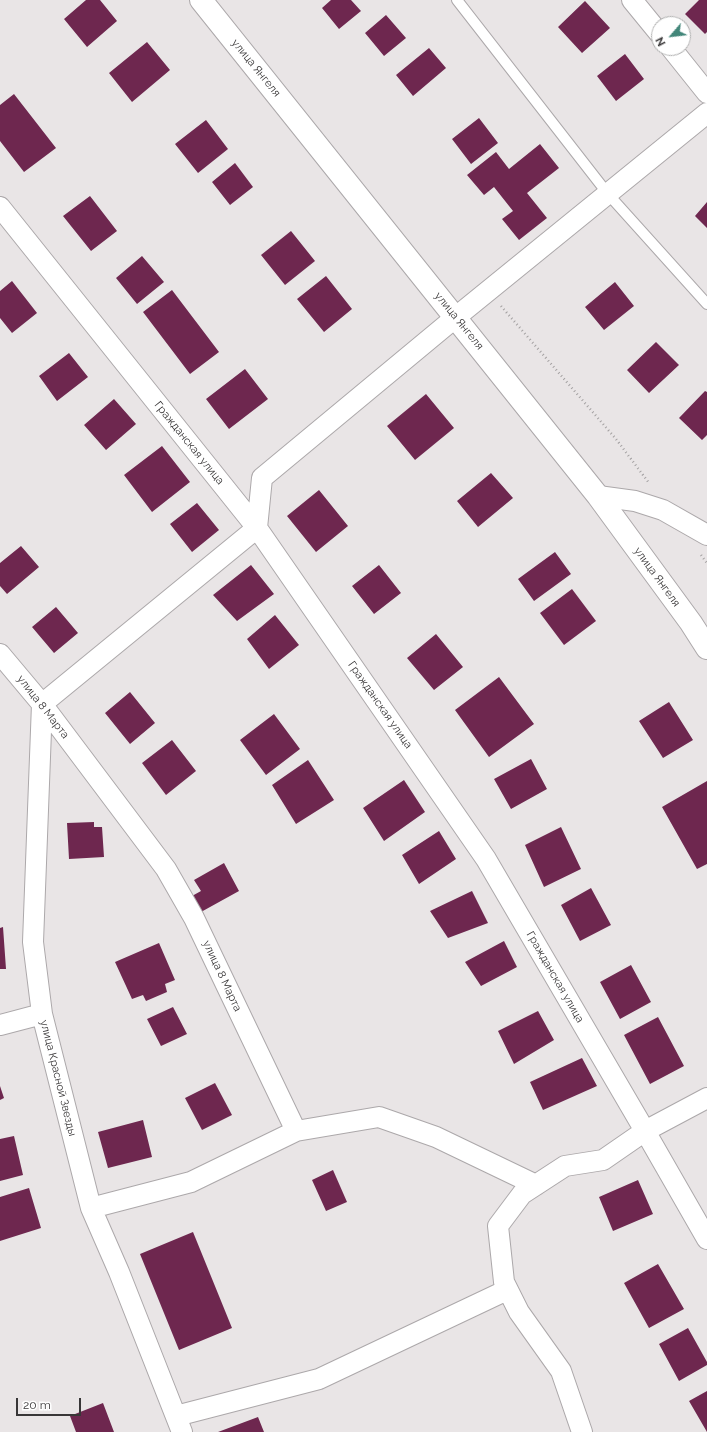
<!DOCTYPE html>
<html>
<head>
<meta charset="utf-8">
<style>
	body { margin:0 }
	#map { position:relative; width:707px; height:1432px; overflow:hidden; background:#e9e5e6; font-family:Raleway,sans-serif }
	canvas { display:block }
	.north { position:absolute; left:651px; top:16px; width:40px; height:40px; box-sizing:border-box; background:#fff; border:1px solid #afafaf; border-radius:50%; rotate:242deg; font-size:11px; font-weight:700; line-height:16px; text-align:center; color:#383637 }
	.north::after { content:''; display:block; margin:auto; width:14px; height:18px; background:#428679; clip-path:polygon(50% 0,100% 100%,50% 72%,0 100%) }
	.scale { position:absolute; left:16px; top:1398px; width:65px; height:18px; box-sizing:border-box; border:2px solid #383637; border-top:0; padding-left:5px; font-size:12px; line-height:14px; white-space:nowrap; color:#383637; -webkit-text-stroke:3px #fff; paint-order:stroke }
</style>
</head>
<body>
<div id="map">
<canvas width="707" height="1432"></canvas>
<div class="north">N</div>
<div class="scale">20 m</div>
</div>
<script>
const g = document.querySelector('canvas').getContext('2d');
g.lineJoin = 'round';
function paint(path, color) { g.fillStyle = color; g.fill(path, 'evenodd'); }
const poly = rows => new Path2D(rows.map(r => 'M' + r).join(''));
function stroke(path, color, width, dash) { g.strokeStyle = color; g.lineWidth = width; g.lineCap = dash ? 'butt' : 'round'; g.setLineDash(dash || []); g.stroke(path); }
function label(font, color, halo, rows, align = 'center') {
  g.font = font + ' Raleway,sans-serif'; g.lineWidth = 4; g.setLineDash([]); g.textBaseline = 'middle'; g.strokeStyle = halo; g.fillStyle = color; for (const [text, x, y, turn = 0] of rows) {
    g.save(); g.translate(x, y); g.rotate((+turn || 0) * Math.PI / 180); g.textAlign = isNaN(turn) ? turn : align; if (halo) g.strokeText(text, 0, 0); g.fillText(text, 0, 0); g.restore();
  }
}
paint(poly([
	[86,0,100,0,117,21,87,47,64,19],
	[331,0,351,0,361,11,339,29,322,8],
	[699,0,707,0,707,32,705,34,685,14],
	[585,1,610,28,582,53,558,27],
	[386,15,406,38,384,56,365,33],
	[147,42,170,70,132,102,109,73],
	[429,48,446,68,413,96,396,75],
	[625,54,644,79,616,101,597,76],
	[14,94,56,148,24,172,0,141,0,105],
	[479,118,498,143,471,164,452,139],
	[206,120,228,149,198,173,175,144],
	[540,144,559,168,527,193,547,218,519,240,502,219,513,211,494,187,484,195,467,175,496,152,509,169],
	[235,163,253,187,230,205,212,182],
	[90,196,117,231,91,251,63,216],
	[707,202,707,228,695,216],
	[291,231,315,261,285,285,261,255],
	[142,256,164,282,137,304,116,278],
	[326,276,352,309,324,332,297,299],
	[12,281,37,313,12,333,0,318,0,291],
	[615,282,634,306,604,330,585,307],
	[172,290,219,352,190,374,143,312],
	[656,342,679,365,649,393,627,370],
	[69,353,88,377,57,401,39,376],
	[245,369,268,399,229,429,206,399],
	[705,391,707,392,707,435,702,440,679,418],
	[426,394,454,428,415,460,387,426],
	[114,399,136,424,106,450,84,425],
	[162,446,190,482,152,512,124,475],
	[491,473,513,498,478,527,457,501],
	[319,490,348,526,316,552,287,516],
	[197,503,219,530,192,552,170,524],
	[21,546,39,567,7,594,0,586,0,563],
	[555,552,571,574,534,601,518,579],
	[251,565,274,594,237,621,213,595],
	[379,565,401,593,374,614,352,586],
	[572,589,596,621,564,645,540,613],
	[56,607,78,633,54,653,32,627],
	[275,615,299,645,269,669,247,639],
	[436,634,463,667,434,690,407,658],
	[499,677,534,724,489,757,455,710],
	[130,692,155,723,130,744,105,713],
	[669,702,693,740,663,758,639,721],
	[274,714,300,749,266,775,240,740],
	[172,740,196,771,166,795,142,763],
	[531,759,547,789,511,809,494,779],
	[308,760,334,800,296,824,272,785],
	[404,780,425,812,384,841,363,808],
	[707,781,707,864,697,869,662,807],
	[94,822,94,827,102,827,104,857,69,859,67,823],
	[561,827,581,869,544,887,525,845],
	[439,831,456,859,419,884,402,855],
	[224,863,239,891,201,912,192,896,201,891,194,880],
	[591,888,611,925,580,941,561,905],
	[472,891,488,923,448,938,430,911],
	[3,927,6,969,0,969,0,928],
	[504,941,517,967,481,986,465,962],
	[159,943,175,980,165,984,167,992,146,1001,143,995,132,999,115,962],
	[631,965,651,1002,620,1019,600,982],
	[173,1007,187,1034,161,1046,147,1019],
	[538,1011,554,1040,514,1064,498,1031],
	[658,1017,684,1066,650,1084,624,1035],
	[582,1058,597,1086,543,1110,530,1082],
	[215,1083,232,1115,202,1130,185,1098],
	[0,1086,4,1098,0,1100],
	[143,1120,152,1157,108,1168,98,1132],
	[14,1136,23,1175,0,1181,0,1139],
	[333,1170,347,1202,326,1211,312,1180],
	[638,1180,653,1214,613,1231,599,1197],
	[29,1188,41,1228,0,1241,0,1197],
	[193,1232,232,1328,179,1350,140,1254],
	[658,1264,684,1309,649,1328,624,1283],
	[688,1328,707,1362,707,1365,679,1381,659,1344],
	[707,1391,707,1432,689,1401],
	[103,1403,114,1432,76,1432,70,1416],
	[258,1417,264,1432,218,1432]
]), '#6e274f');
const service = poly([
	[457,0,608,194,707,304]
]);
const minor = poly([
	[632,0,659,33],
	[671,48,707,93],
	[0,207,257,528,486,859,645,1131,707,1239],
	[598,496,635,501,663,510,707,535],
	[0,654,42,704,166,869,194,918,296,1131,191,1182,91,1208],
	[0,1025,42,1014],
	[296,1131,379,1117,436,1137,536,1185],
	[176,1416,319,1379,507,1290],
	[182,1432,119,1272,91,1208,42,1014,33,942,42,704,257,528,262,478,456,317,707,113],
	[582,1432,561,1371,519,1312,504,1282,498,1226,522,1194,565,1166,603,1160,645,1131,707,1098]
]);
const tertiary = poly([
	[201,0,598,496,691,623,707,648]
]);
stroke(service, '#aca8aa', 12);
stroke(minor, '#aca8aa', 22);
stroke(tertiary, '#aca8aa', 24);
stroke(poly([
	[501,306,616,439,649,483],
	[701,555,707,563]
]), '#a3a0a1', 2.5, [1, 3]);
stroke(service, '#fff', 10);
stroke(minor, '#fff', 20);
stroke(tertiary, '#fff', 22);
label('11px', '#383637', '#fff', [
	["улица Янгеля",256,68,51],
	["улица Янгеля",459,321,51],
	["Гражданская улица",189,443,51],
	["улица Янгеля",657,577,54],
	["Гражданская улица",380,705,55],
	["улица 8 Марта",43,707,52],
	["улица 8 Марта",222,976,65],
	["Гражданская улица",555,977,60],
	["улица Красной Звезды",58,1078,76]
]);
</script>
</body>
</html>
